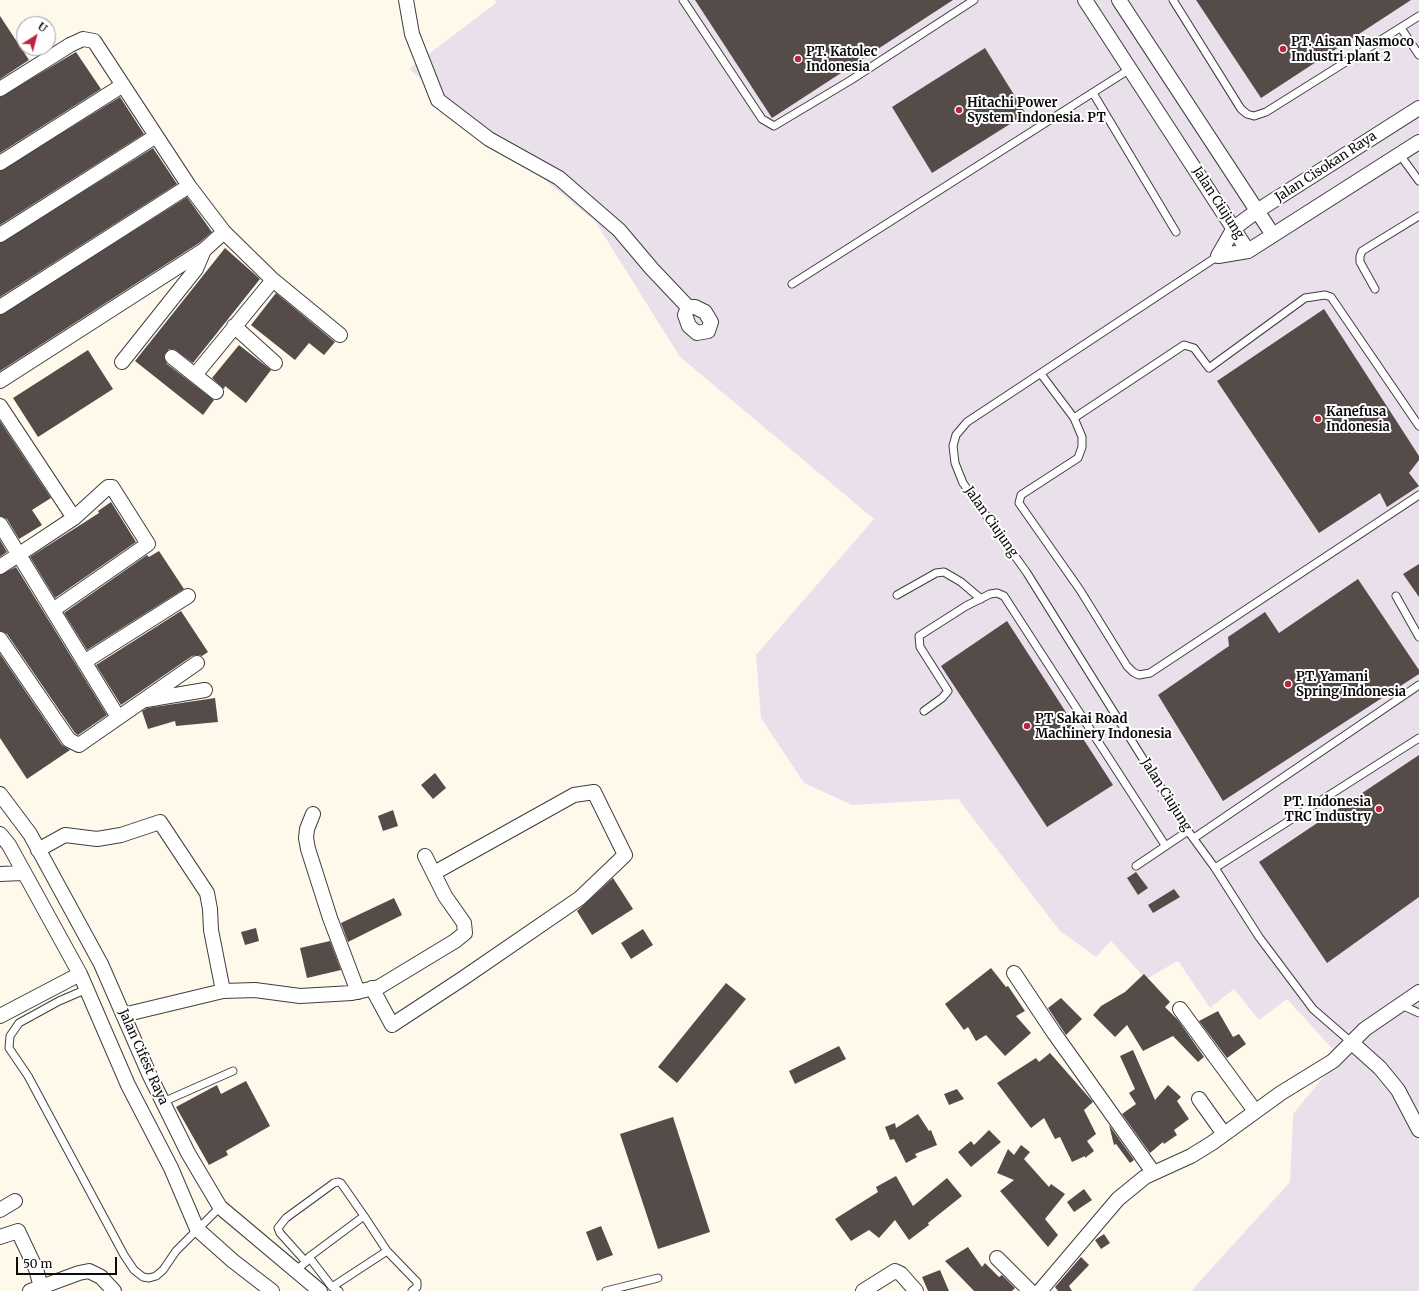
<!DOCTYPE html>
<html>
<head>
<meta charset="utf-8">
<style>
	body { margin:0 }
	#map { position:relative; width:1419px; height:1291px; overflow:hidden; background:#fff9ec; font-family:Merriweather,serif }
	canvas { display:block }
	.north { position:absolute; left:16px; top:16px; width:40px; height:40px; box-sizing:border-box; background:#fff; border:1px solid #9e9e9e; border-radius:50%; rotate:36deg; font-size:11px; font-weight:700; line-height:16px; text-align:center; color:#0c0c0c }
	.north::after { content:''; display:block; margin:auto; width:14px; height:18px; background:#be233c; clip-path:polygon(50% 0,100% 100%,50% 72%,0 100%) }
	.scale { position:absolute; left:16px; top:1257px; width:101px; height:18px; box-sizing:border-box; border:2px solid #0c0c0c; border-top:0; padding-left:5px; font-size:12px; line-height:14px; white-space:nowrap; color:#0c0c0c; -webkit-text-stroke:3px #fff; paint-order:stroke }
</style>
</head>
<body>
<div id="map">
<canvas width="1419" height="1291"></canvas>
<div class="north">U</div>
<div class="scale">50 m</div>
</div>
<script>
const g = document.querySelector('canvas').getContext('2d');
g.lineJoin = 'round';
function paint(path, color) { g.fillStyle = color; g.fill(path, 'evenodd'); }
const poly = rows => new Path2D(rows.map(r => 'M' + r).join(''));
function stroke(path, color, width, dash) { g.strokeStyle = color; g.lineWidth = width; g.lineCap = dash ? 'butt' : 'round'; g.setLineDash(dash || []); g.stroke(path); }
function label(font, color, halo, rows, align = 'center') {
  g.font = font + ' Merriweather,serif'; g.lineWidth = 4; g.setLineDash([]); g.textBaseline = 'middle'; g.strokeStyle = halo; g.fillStyle = color; for (const [text, x, y, turn = 0] of rows) {
    g.save(); g.translate(x, y); g.rotate((+turn || 0) * Math.PI / 180); g.textAlign = isNaN(turn) ? turn : align; if (halo) g.strokeText(text, 0, 0); g.fillText(text, 0, 0); g.restore();
  }
}
paint(poly([
	[495,0,1419,0,1419,1291,1191,1291,1290,1182,1293,1114,1340,1057,1287,999,1259,1020,1234,989,1210,1008,1178,961,1146,979,1111,941,1096,957,1060,931,958,799,852,805,804,783,761,718,756,655,874,519,680,357,595,221,409,69,496,3]
]), '#e9e0ec');
paint(poly([
	[695,0,953,0,772,118],
	[1196,0,1411,0,1261,98],
	[0,16,29,60,0,79],
	[985,48,1026,114,932,173,892,107],
	[76,52,101,89,0,153,0,97],
	[120,97,144,134,0,225,0,171],
	[153,148,177,184,0,297,0,243],
	[187,197,212,232,199,243,0,371,0,315],
	[225,248,260,279,193,363,174,349,169,349,164,356,167,364,214,400,203,415,135,361],
	[276,293,335,342,324,355,309,343,295,360,251,325],
	[1324,309,1419,456,1419,460,1409,473,1419,486,1387,507,1380,493,1319,533,1217,381],
	[239,345,271,370,246,403,225,386,224,389,212,378],
	[88,350,113,389,38,437,13,398],
	[0,421,51,498,32,510,42,525,19,539,7,519,0,516],
	[111,502,136,542,55,598,30,557,99,513,98,511],
	[0,540,7,552,0,557],
	[159,551,184,589,87,650,64,613,147,555,149,557],
	[1419,564,1419,597,1403,574],
	[16,567,107,715,78,735,75,733,7,634,0,631,0,575],
	[1358,579,1419,670,1419,674,1223,801,1158,695,1229,646,1228,637,1265,612,1279,633],
	[181,611,208,652,202,656,197,655,192,656,121,705,96,665],
	[1007,621,1113,785,1047,827,941,666],
	[0,654,62,745,70,750,27,779,0,738],
	[215,698,218,722,176,726,175,721,148,729,142,711,147,708],
	[1419,755,1419,897,1327,963,1259,862],
	[435,773,446,788,433,799,421,785],
	[393,810,398,826,383,831,378,816],
	[1136,872,1148,888,1138,895,1127,878],
	[613,878,633,909,592,935,577,911],
	[1174,889,1180,897,1153,913,1148,905],
	[394,898,402,915,348,942,341,923],
	[256,928,259,941,245,945,241,932],
	[643,929,653,945,631,959,621,943],
	[330,941,341,970,307,978,300,948],
	[991,968,1006,987,1008,986,1025,1011,1016,1016,1031,1033,1005,1056,986,1035,976,1041,968,1027,964,1030,945,1004],
	[1144,974,1170,1002,1165,1007,1178,1020,1204,1057,1198,1062,1173,1036,1143,1051,1127,1025,1115,1037,1093,1015,1101,1006,1125,992],
	[726,983,746,999,677,1083,658,1067],
	[1061,998,1082,1019,1066,1035,1048,1008],
	[1218,1011,1233,1037,1239,1034,1246,1044,1227,1058,1199,1021],
	[839,1046,846,1059,795,1084,789,1071],
	[1133,1050,1155,1100,1168,1085,1181,1097,1177,1101,1189,1119,1174,1130,1177,1135,1164,1144,1163,1142,1150,1153,1122,1114,1136,1104,1129,1093,1135,1089,1120,1056],
	[1050,1053,1093,1102,1084,1110,1096,1134,1087,1141,1094,1151,1085,1158,1085,1156,1072,1162,1060,1137,1055,1139,1044,1118,1031,1128,997,1083,1036,1058,1039,1062],
	[246,1081,270,1126,226,1151,228,1155,209,1165,176,1107,217,1085,221,1094],
	[957,1089,964,1099,949,1105,944,1094],
	[918,1114,929,1131,931,1130,937,1145,915,1154,917,1157,906,1163,894,1139,890,1140,885,1127,895,1123,896,1128],
	[673,1117,710,1232,658,1249,620,1134],
	[1109,1125,1134,1160,1130,1163,1116,1144,1114,1145],
	[989,1130,1001,1142,971,1167,958,1152,971,1141,974,1145],
	[1021,1145,1030,1152,1024,1159,1049,1187,1051,1184,1065,1194,1045,1219,1058,1235,1048,1247,1000,1191,1014,1180,997,1173,1008,1149,1014,1155],
	[896,1176,913,1206,947,1178,962,1196,928,1223,929,1225,909,1240,895,1220,879,1238,869,1230,851,1241,835,1219,878,1192,876,1187],
	[1084,1189,1092,1200,1074,1212,1067,1202],
	[601,1226,613,1255,597,1261,586,1232],
	[1104,1234,1110,1243,1101,1249,1095,1240],
	[968,1247,982,1267,985,1263,999,1277,1002,1275,1015,1288,1012,1291,974,1291,945,1261],
	[1081,1257,1089,1265,1069,1286,1072,1291,1058,1291,1055,1287],
	[940,1270,949,1291,928,1291,922,1277]
]), '#554c49');
const lane = poly([
	[683,0,762,119,774,126,851,80,974,0],
	[1173,0,1241,109,1247,114,1254,116,1266,112,1419,16],
	[1401,28,1419,55],
	[1093,93,1176,232],
	[1400,155,1419,181],
	[1218,256,967,422,956,435,953,446,955,463,963,483,1027,573,1188,831,1215,868,1259,937,1313,1009,1351,1042],
	[792,284,1130,69],
	[1375,289,1360,262,1360,256,1362,251,1419,216],
	[1041,374,1074,418,1082,437,1082,447,1078,458,1021,495,1019,503,1080,590,1127,666,1133,672,1139,675,1150,673,1419,495],
	[1074,418,1184,345,1194,348,1209,368,1305,298,1325,295,1331,297,1419,426],
	[897,595,936,573,944,572,961,582,981,599],
	[1396,596,1419,637],
	[924,711,942,698,948,691,920,647,919,636,966,606,990,594,997,593,1004,596,1165,845],
	[1194,838,1419,685],
	[1136,866,1188,831],
	[1215,868,1419,738],
	[87,989,59,1001,19,1023,10,1036,9,1048,28,1076,124,1255,134,1270,143,1277,149,1278,156,1276,163,1270,176,1251,220,1207],
	[1399,1004,1419,1013],
	[163,1102,233,1071],
	[364,1216,387,1251,417,1282,417,1287,412,1291],
	[309,1257,332,1287,339,1291],
	[295,1271,306,1262,309,1257,364,1216,341,1183,338,1182,334,1183,286,1218,278,1228,280,1233,306,1262],
	[332,1287,387,1251],
	[606,1291,658,1278]
]);
const street = poly([
	[406,0,412,34,438,100,489,139,559,178,619,230,652,269,688,307,695,307,705,312,711,322,708,331,697,333,689,326,685,315,688,307],
	[1085,0,1248,251],
	[1119,0,1273,235],
	[0,89,70,45,83,39,94,41,189,186,224,232,204,250,0,381],
	[0,163,123,85],
	[224,232,273,280,340,335],
	[0,235,156,136],
	[1218,256,1234,228,1257,211,1419,108],
	[1218,256,1248,251,1419,142],
	[0,307,189,186],
	[234,326,275,363],
	[172,357,216,392],
	[122,362,196,269,204,250],
	[195,375,273,280],
	[0,406,74,518],
	[0,524,118,717],
	[0,567,74,518,108,487,112,487,148,544,53,610],
	[0,639,69,740,79,745,197,663],
	[84,662,188,596],
	[146,700,205,690],
	[0,794,30,834,101,964,150,1076,188,1153,220,1207,320,1291],
	[313,814,307,829,306,838,308,849,330,918,358,992],
	[0,834,9,845,80,974,128,1085,171,1168,197,1229,233,1261,272,1291],
	[38,850,65,835,97,839,121,835,160,822,207,893,210,909,211,930,223,991],
	[0,874,23,873],
	[1014,973,1054,1033,1153,1172],
	[372,988,392,1025,462,979,580,898,625,855,594,792,574,795,434,873],
	[1180,1009,1255,1111],
	[123,1015,223,991,255,990,300,996,352,993,379,987,455,941,465,933,464,923,445,896,425,856],
	[0,1016,80,974],
	[1351,1042,1380,1068,1398,1090,1419,1130],
	[1199,1099,1224,1134],
	[0,1210,15,1201],
	[0,1237,18,1231,36,1269,41,1287],
	[997,1258,1030,1291],
	[30,1291,79,1273,89,1271,101,1277,114,1291],
	[863,1291,895,1271,901,1274,916,1291],
	[1040,1291,1118,1199,1145,1177,1191,1156,1212,1143,1281,1093,1333,1061,1365,1029,1419,992]
]);
stroke(lane, '#3f3f3f', 9);
stroke(street, '#3f3f3f', 16);
stroke(lane, '#fff', 7);
stroke(street, '#fff', 14);
for (const [x, y, r, color] of [
	[1283,49,4,"#be233c"],
	[798,59,4,"#be233c"],
	[959,110,4,"#be233c"],
	[1318,419,4,"#be233c"],
	[1288,684,4,"#be233c"],
	[1027,726,4,"#be233c"],
	[1379,809,4,"#be233c"]
]) { const dot = new Path2D(); dot.arc(x, y, r, 0, 2 * Math.PI); g.fillStyle = color; g.fill(dot); stroke(dot, '#fff', 1.5); }
label('bold 13px', '#0c0c0c', '#fff', [
	["PT. Aisan Nasmoco",1291,42],
	["Industri plant 2",1291,57],
	["PT. Katolec",806,52],
	["Indonesia",806,67],
	["Hitachi Power",967,103],
	["System Indonesia. PT",967,118],
	["Kanefusa",1326,412],
	["Indonesia",1326,427],
	["PT. Yamani",1296,677],
	["Spring Indonesia",1296,692],
	["PT Sakai Road",1035,719],
	["Machinery Indonesia",1035,734],
	["PT. Indonesia",1371,802,"right"],
	["TRC Industry",1371,817,"right"]
], 'left');
label('13px', '#0c0c0c', '#fff', [
	["Jalan Cisokan Raya",1326,167,-33],
	["Jalan Ciujung",1218,203,57],
	["Jalan Ciujung",991,522,55],
	["Jalan Ciujung",1166,795,58],
	["Jalan Cifest Raya",143,1057,66]
]);
</script>
</body>
</html>
